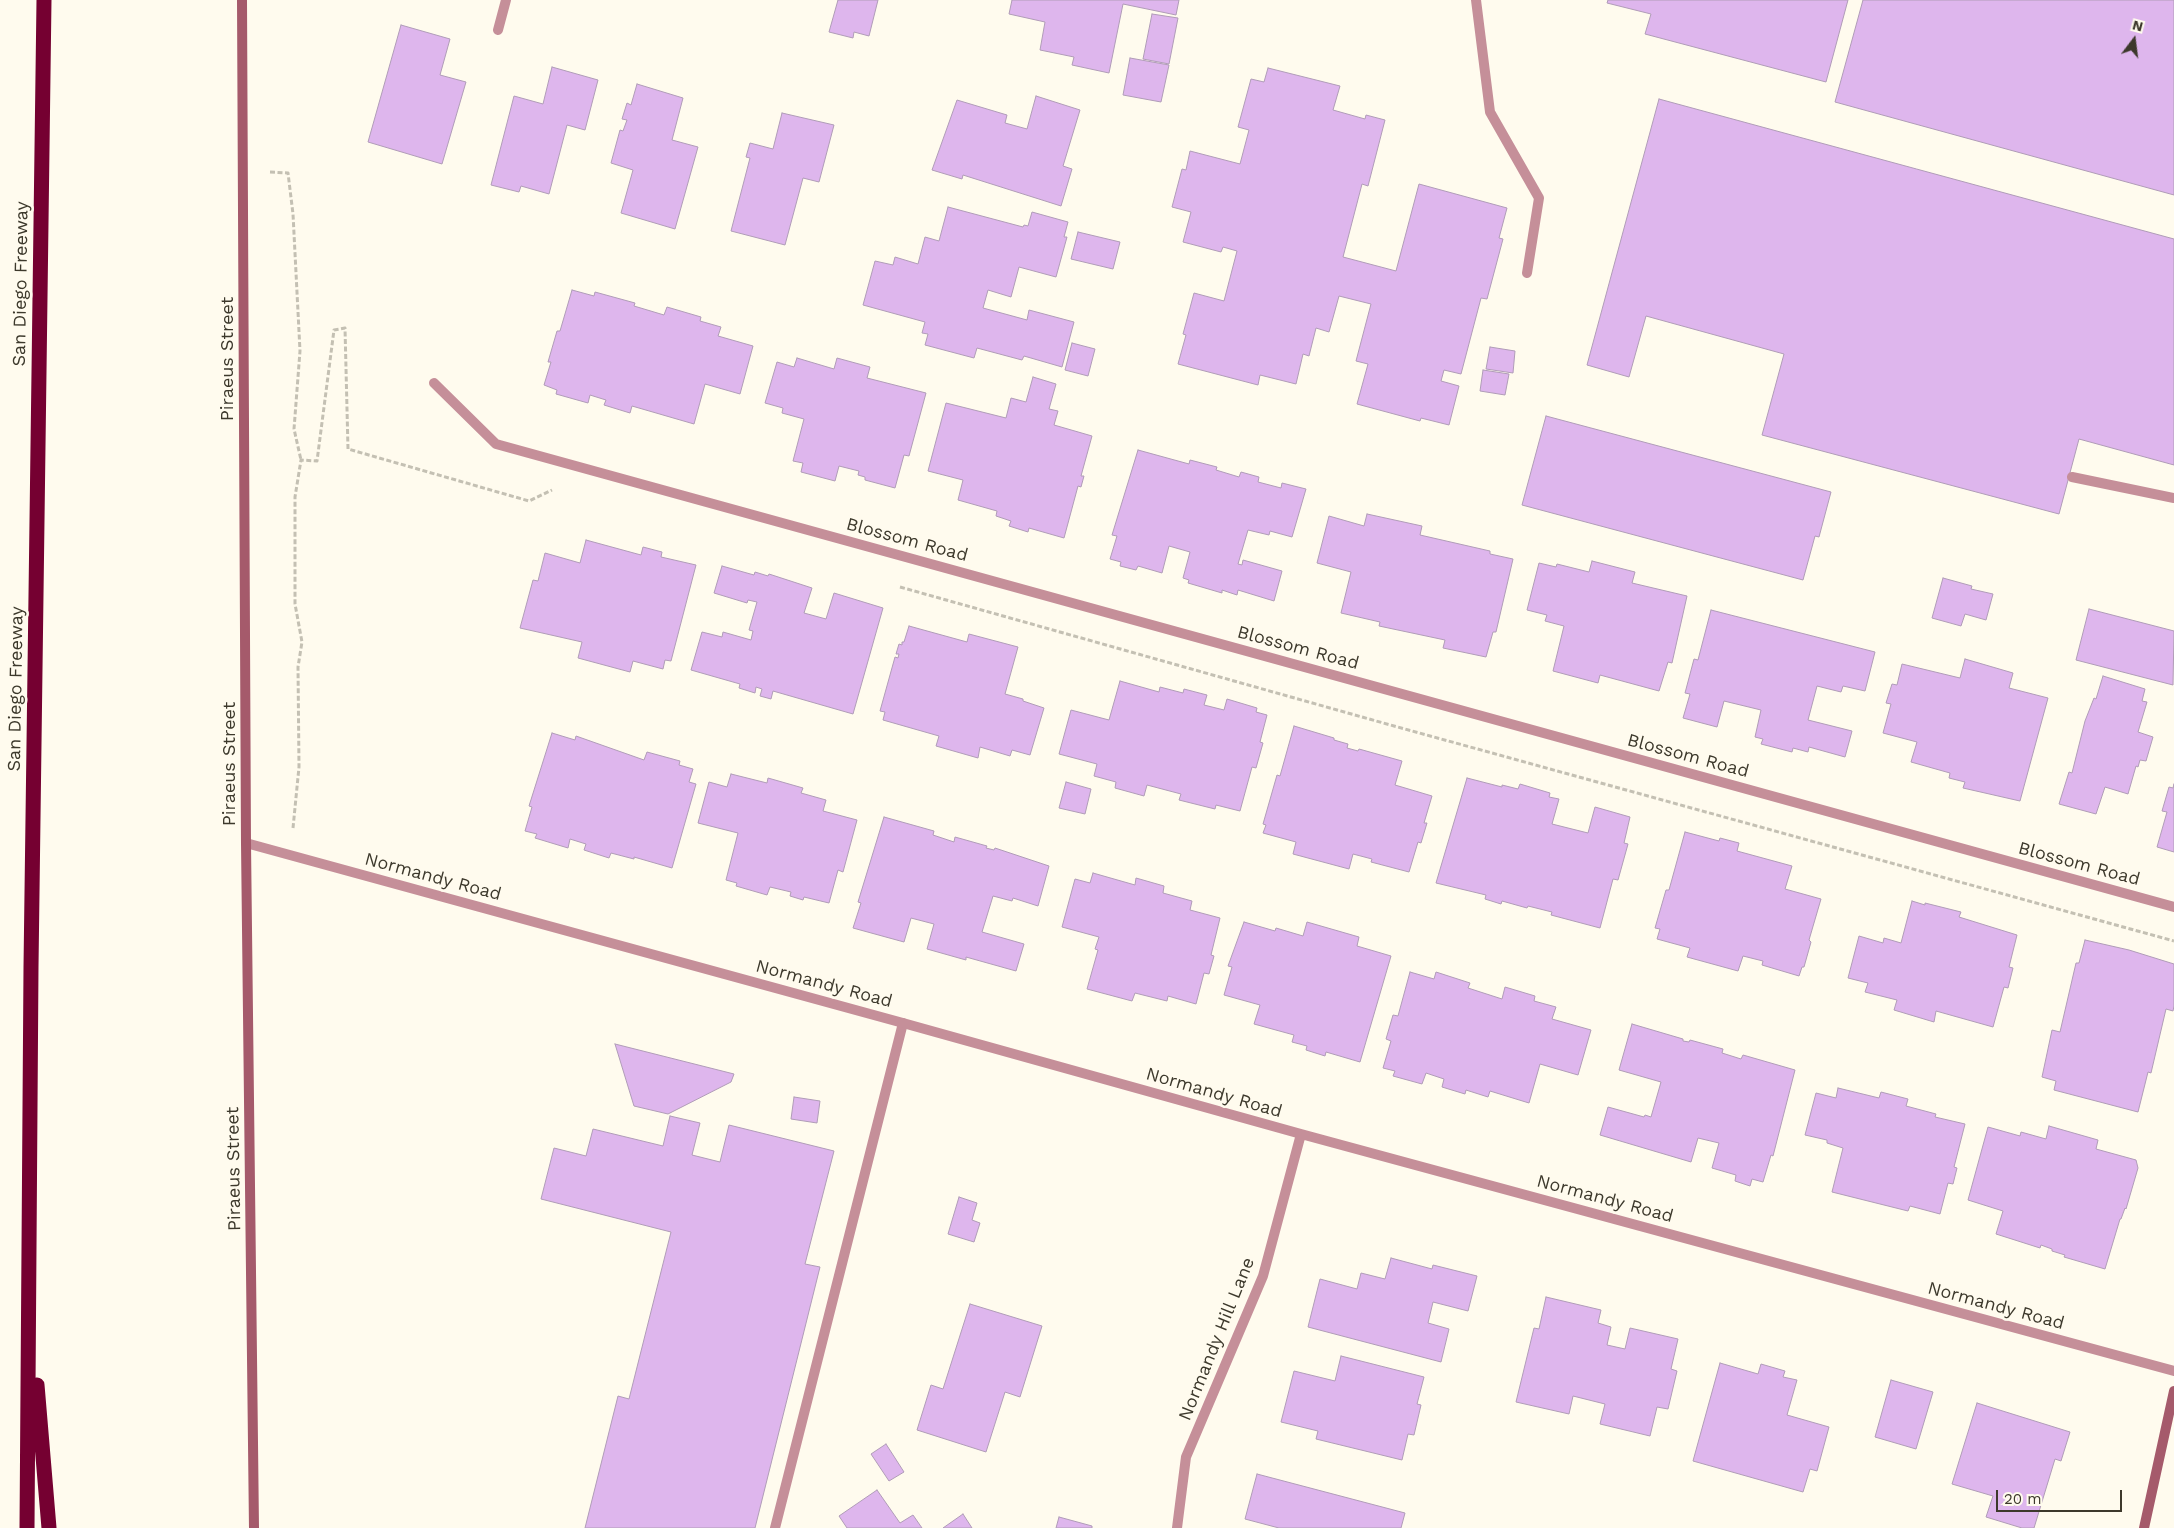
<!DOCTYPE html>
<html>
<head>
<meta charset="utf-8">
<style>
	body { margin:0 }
	#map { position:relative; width:2174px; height:1528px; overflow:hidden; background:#fffbee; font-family:"Work Sans",sans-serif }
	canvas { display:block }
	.north { position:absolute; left:2109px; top:15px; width:50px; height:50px; -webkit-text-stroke:4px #fffbee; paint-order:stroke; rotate:15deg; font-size:14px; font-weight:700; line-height:20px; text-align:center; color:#3d392c }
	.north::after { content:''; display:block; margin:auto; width:18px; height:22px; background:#3d392c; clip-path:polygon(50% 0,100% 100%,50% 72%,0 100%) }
	.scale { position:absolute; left:1996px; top:1490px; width:126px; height:22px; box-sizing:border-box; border:2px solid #3d392c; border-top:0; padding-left:6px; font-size:15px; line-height:18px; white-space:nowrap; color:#3d392c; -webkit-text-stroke:4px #fffbee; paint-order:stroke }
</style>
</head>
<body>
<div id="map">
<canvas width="2174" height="1528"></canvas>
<div class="north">N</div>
<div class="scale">20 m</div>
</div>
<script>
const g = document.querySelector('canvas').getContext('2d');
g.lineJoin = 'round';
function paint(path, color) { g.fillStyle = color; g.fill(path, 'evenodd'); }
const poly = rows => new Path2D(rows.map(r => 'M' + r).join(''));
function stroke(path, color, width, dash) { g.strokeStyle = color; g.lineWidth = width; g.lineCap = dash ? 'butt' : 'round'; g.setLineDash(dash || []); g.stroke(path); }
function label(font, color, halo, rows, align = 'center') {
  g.font = font + ' "Work Sans",sans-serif'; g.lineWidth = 5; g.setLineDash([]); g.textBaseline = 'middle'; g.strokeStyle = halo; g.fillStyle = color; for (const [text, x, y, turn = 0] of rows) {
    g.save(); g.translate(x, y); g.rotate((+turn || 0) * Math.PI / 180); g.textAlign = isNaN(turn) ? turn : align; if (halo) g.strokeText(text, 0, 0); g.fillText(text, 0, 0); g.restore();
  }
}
const building = poly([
	[838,0,878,0,869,36,854,32,853,38,829,32,838,0],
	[1012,0,1179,0,1176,15,1123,4,1109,73,1072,65,1074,57,1040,50,1045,22,1009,14,1012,0],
	[1608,0,1848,0,1826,82,1645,34,1651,14,1607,3,1608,0],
	[1863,0,2174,0,2174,195,1835,102,1863,0],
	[1152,14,1178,18,1169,64,1143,59,1152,14],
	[401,25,450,39,440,75,466,82,442,164,368,142,401,25],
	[1130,58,1169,65,1161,102,1123,95,1130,58],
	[552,67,598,80,585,130,567,125,549,194,521,186,519,192,491,185,514,96,543,104,552,67],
	[1268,68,1340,86,1333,110,1365,119,1366,115,1385,120,1368,186,1362,184,1343,257,1396,271,1419,184,1507,208,1499,238,1503,239,1487,299,1481,298,1461,374,1444,370,1441,381,1459,386,1449,425,1421,418,1420,421,1357,404,1368,364,1356,361,1371,304,1339,296,1329,332,1316,328,1309,356,1303,354,1296,384,1260,375,1258,385,1178,364,1186,335,1183,334,1194,293,1224,301,1237,251,1223,247,1221,252,1183,242,1191,212,1172,207,1182,169,1186,170,1190,151,1240,164,1249,130,1238,127,1251,79,1264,82,1268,68],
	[637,84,683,98,672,140,698,147,675,229,621,213,633,170,611,163,620,130,623,131,627,120,622,119,627,103,631,105,637,84],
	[1036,96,1080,110,1063,166,1072,169,1061,206,963,175,962,179,932,170,957,100,1007,115,1005,123,1027,129,1036,96],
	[1659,99,2174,239,2174,465,2079,439,2059,514,1762,435,1784,354,1646,316,1629,377,1587,365,1659,99],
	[782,113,834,125,819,182,803,178,785,245,731,231,750,158,746,157,750,143,773,149,782,113],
	[948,207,1023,227,1024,225,1028,226,1032,212,1068,222,1064,237,1067,237,1056,277,1019,267,1011,297,988,290,983,308,1027,320,1029,310,1074,322,1062,367,1024,356,1022,360,977,348,974,358,925,345,928,334,922,333,925,322,863,305,875,261,893,265,895,257,918,264,925,237,939,241,948,207],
	[1078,232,1120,242,1113,269,1071,259,1078,232],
	[572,290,594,296,595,292,635,303,634,306,664,315,667,307,701,317,700,321,721,327,718,336,753,346,740,394,705,384,694,424,632,406,630,413,604,405,606,400,590,395,588,403,556,394,557,390,544,385,551,362,548,362,557,331,560,331,572,290],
	[1072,343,1095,349,1088,376,1065,370,1072,343],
	[1490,347,1515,351,1513,373,1486,369,1490,347],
	[797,358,834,369,837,358,870,367,867,378,926,393,909,456,904,455,895,488,865,480,865,477,858,475,859,471,839,466,835,481,801,472,803,463,793,461,804,419,782,413,783,408,765,403,777,362,794,367,797,358],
	[1483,370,1509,374,1505,395,1480,391,1483,370],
	[1033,377,1056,384,1049,409,1058,411,1054,425,1092,436,1081,476,1084,476,1081,487,1078,486,1064,538,1029,528,1028,532,1009,526,1011,521,996,516,997,511,958,500,963,480,928,471,946,403,1006,418,1011,398,1026,402,1033,377],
	[1546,416,1831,492,1819,537,1815,536,1803,580,1522,505,1546,416],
	[1138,450,1189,464,1190,460,1217,467,1216,470,1239,477,1241,472,1259,477,1258,482,1281,488,1282,483,1306,489,1292,537,1270,531,1269,535,1248,530,1238,564,1242,565,1243,560,1282,571,1274,601,1238,590,1237,595,1222,590,1222,593,1188,583,1189,580,1183,578,1190,552,1169,546,1162,573,1138,566,1136,570,1120,566,1121,562,1110,559,1117,536,1112,535,1138,450],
	[1367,514,1422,526,1420,535,1490,551,1490,554,1513,559,1496,632,1493,632,1486,657,1443,648,1445,640,1379,626,1380,622,1341,613,1351,572,1317,563,1329,516,1364,526,1367,514],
	[586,540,641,555,643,547,662,552,661,557,696,565,671,661,665,660,663,669,633,661,630,672,578,658,582,642,520,628,533,580,538,581,545,553,580,563,586,540],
	[1592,561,1635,572,1632,583,1687,596,1672,663,1668,662,1659,691,1600,675,1598,683,1553,671,1564,626,1545,621,1547,615,1527,610,1539,563,1556,567,1557,564,1589,572,1592,561],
	[722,566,754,575,755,572,768,576,769,574,812,588,804,613,826,619,834,593,883,608,853,714,773,691,771,699,760,696,762,689,756,687,755,693,739,688,740,684,691,670,702,632,722,637,723,632,751,640,753,631,749,630,757,602,748,600,747,603,714,593,722,566],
	[1943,578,1972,586,1971,589,1993,594,1986,620,1965,614,1961,626,1932,618,1943,578],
	[2089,609,2174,631,2173,685,2076,660,2089,609],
	[1711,610,1875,652,1865,691,1843,686,1841,692,1817,686,1808,720,1852,731,1845,757,1809,747,1808,752,1793,748,1792,752,1761,744,1763,739,1755,737,1761,710,1724,701,1717,727,1683,718,1690,694,1685,693,1694,659,1698,660,1711,610],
	[909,626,967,642,969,634,1018,647,1005,694,1023,699,1023,701,1044,708,1030,755,1012,750,1010,756,980,747,978,758,936,746,939,736,883,720,885,712,880,711,895,657,898,658,899,654,896,654,899,644,902,645,902,642,904,642,909,626],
	[1965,659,2013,673,2009,688,2048,698,2020,801,1963,788,1965,782,1949,778,1950,773,1911,762,1917,742,1883,733,1891,704,1886,703,1892,684,1897,685,1902,664,1960,678,1965,659],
	[2103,676,2145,689,2142,701,2147,702,2138,732,2153,737,2146,761,2140,760,2138,767,2136,766,2128,794,2105,787,2096,814,2059,804,2069,772,2072,773,2085,721,2094,698,2096,699,2103,676],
	[1120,681,1159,692,1160,687,1183,693,1184,689,1207,695,1204,705,1224,710,1227,699,1257,708,1256,712,1267,715,1260,742,1263,743,1256,768,1252,767,1240,811,1216,805,1215,809,1179,800,1181,794,1147,785,1144,796,1115,788,1116,782,1094,776,1097,764,1059,754,1071,710,1109,720,1120,681],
	[1294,726,1334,738,1334,740,1348,744,1347,748,1358,751,1359,749,1402,761,1395,785,1432,796,1424,823,1427,823,1421,843,1418,842,1409,872,1371,862,1372,859,1353,854,1349,869,1293,854,1296,842,1263,833,1266,825,1263,824,1277,775,1280,776,1294,726],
	[552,733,575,740,576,736,644,760,647,752,680,761,679,765,693,769,689,782,696,784,672,868,634,857,634,859,611,853,609,858,584,850,586,844,570,839,568,848,535,838,537,834,525,831,532,807,529,806,552,733],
	[731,774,767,783,768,778,803,788,801,793,826,800,823,811,857,820,843,872,838,870,829,903,804,897,803,900,790,896,791,892,770,887,767,895,736,886,737,883,726,880,738,833,698,823,709,782,727,787,731,774],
	[1467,778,1502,787,1502,785,1518,789,1520,784,1550,793,1549,797,1559,799,1552,824,1588,833,1595,807,1630,817,1624,843,1628,844,1618,880,1613,879,1600,928,1551,915,1552,912,1528,906,1527,908,1502,901,1501,904,1485,899,1486,895,1436,883,1467,778],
	[1066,782,1091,789,1085,814,1059,808,1066,782],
	[2174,784,2174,852,2157,847,2167,812,2162,811,2169,787,2173,788,2174,784],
	[884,817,934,831,933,835,954,842,955,837,987,846,986,848,994,850,995,848,1049,866,1038,906,1013,898,1012,901,993,896,982,932,1024,944,1016,971,966,957,966,960,927,949,934,924,911,918,904,942,853,928,861,903,858,902,884,817],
	[1685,832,1719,841,1720,838,1739,843,1737,851,1792,866,1785,889,1821,899,1809,940,1811,942,1804,967,1802,967,1799,976,1762,965,1763,961,1743,956,1738,971,1687,957,1690,948,1657,939,1660,929,1655,928,1666,890,1669,890,1685,832],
	[1093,873,1135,885,1136,878,1164,886,1163,893,1192,901,1190,910,1220,918,1211,955,1214,956,1209,974,1204,973,1196,1004,1168,996,1167,1001,1135,993,1132,1001,1087,989,1098,950,1095,949,1099,937,1062,927,1075,879,1090,883,1093,873],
	[1912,901,1925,905,1925,903,1961,912,1959,917,2017,935,2009,967,2013,968,2008,988,2004,987,1993,1027,1936,1011,1934,1022,1894,1010,1897,1000,1865,992,1868,983,1848,978,1859,936,1883,943,1884,938,1901,943,1912,901],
	[1244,922,1275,931,1276,928,1303,936,1307,922,1359,937,1357,946,1391,956,1360,1062,1326,1052,1325,1056,1306,1050,1307,1046,1292,1042,1294,1035,1254,1024,1260,1005,1224,995,1232,967,1228,966,1244,922],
	[2085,940,2129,950,2174,964,2174,1006,2173,1011,2166,1009,2151,1073,2148,1072,2138,1112,2054,1090,2056,1081,2042,1077,2052,1030,2060,1032,2076,963,2079,963,2085,940],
	[1410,972,1434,979,1436,972,1470,983,1468,988,1502,999,1505,987,1535,996,1534,1001,1556,1007,1552,1019,1591,1030,1578,1075,1540,1064,1529,1103,1490,1091,1488,1097,1466,1090,1465,1094,1442,1087,1444,1079,1426,1073,1422,1084,1393,1076,1395,1071,1383,1068,1391,1041,1386,1039,1393,1015,1398,1016,1410,972],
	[1632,1024,1683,1039,1683,1041,1689,1042,1690,1040,1723,1049,1722,1053,1741,1059,1743,1055,1795,1070,1773,1156,1771,1155,1763,1182,1752,1179,1750,1186,1735,1181,1736,1175,1712,1168,1719,1143,1698,1138,1691,1162,1600,1135,1608,1107,1644,1117,1645,1115,1651,1117,1661,1082,1619,1070,1632,1024],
	[615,1044,734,1074,731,1082,668,1114,634,1106,615,1044],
	[1838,1088,1879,1098,1881,1092,1908,1099,1906,1106,1936,1114,1935,1117,1965,1124,1954,1167,1957,1168,1953,1184,1948,1183,1940,1214,1910,1206,1908,1211,1832,1192,1843,1148,1827,1143,1827,1140,1805,1135,1816,1093,1836,1098,1838,1088],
	[794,1097,820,1101,817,1123,791,1119,794,1097],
	[670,1116,700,1123,692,1155,720,1162,729,1125,834,1151,805,1264,820,1267,755,1528,585,1528,618,1396,629,1399,671,1232,541,1199,554,1148,586,1156,593,1129,663,1146,670,1116],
	[2049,1126,2098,1140,2096,1149,2136,1160,2138,1168,2126,1209,2125,1208,2121,1219,2120,1219,2105,1269,2064,1257,2065,1255,2052,1251,2052,1249,2041,1245,2040,1248,1996,1234,2003,1211,1968,1200,1988,1127,2020,1136,2021,1132,2046,1139,2049,1126],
	[959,1197,977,1203,972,1220,980,1223,974,1242,948,1234,959,1197],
	[1391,1258,1432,1269,1433,1265,1477,1276,1468,1311,1433,1302,1428,1323,1449,1329,1441,1362,1308,1327,1320,1279,1357,1289,1361,1273,1385,1279,1391,1258],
	[1546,1297,1601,1310,1598,1323,1611,1327,1607,1345,1625,1349,1630,1328,1678,1339,1671,1369,1677,1371,1668,1409,1657,1407,1650,1436,1600,1424,1605,1404,1573,1396,1569,1414,1516,1402,1534,1328,1539,1329,1546,1297],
	[970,1304,1042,1326,1020,1397,1005,1392,986,1452,917,1430,931,1385,943,1389,970,1304],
	[1341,1356,1424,1377,1417,1404,1421,1405,1414,1435,1408,1434,1402,1460,1316,1439,1318,1431,1281,1422,1294,1371,1335,1381,1341,1356],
	[1720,1363,1758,1374,1761,1364,1785,1371,1783,1377,1797,1380,1787,1415,1829,1427,1817,1471,1810,1469,1803,1492,1693,1461,1720,1363],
	[1891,1380,1933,1392,1916,1449,1875,1437,1891,1380],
	[1977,1403,2070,1432,2061,1461,2055,1459,2034,1528,2022,1528,1986,1517,1993,1496,1952,1484,1977,1403],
	[886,1444,904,1472,889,1481,871,1454,886,1444],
	[1257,1474,1405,1513,1401,1528,1279,1528,1245,1519,1257,1474],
	[877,1490,900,1523,913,1515,922,1528,847,1528,839,1516,877,1490],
	[963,1514,972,1528,943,1528,963,1514],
	[1059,1517,1092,1526,1092,1528,1056,1528,1059,1517]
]);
paint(building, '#deb6ed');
stroke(building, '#b09cb7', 1);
stroke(poly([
	[270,172,288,173,293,214,300,351,294,429,301,460],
	[900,587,1394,726,2174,941],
	[293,828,299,767,298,667,302,642,295,604,295,497,301,460,317,461,334,330,345,328,348,449,529,501,552,490]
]), '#c4c0b3', 3, [5, 2.5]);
stroke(poly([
	[1476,0,1490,112,1539,198,1527,273],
	[498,30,506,0],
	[2072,477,2174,498],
	[775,1528,903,1023]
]), '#c58f99', 10);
stroke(poly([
	[434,383,496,444,2174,907],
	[246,843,903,1023,1301,1134,2174,1371],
	[1177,1528,1186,1457,1263,1276,1301,1134]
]), '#c58f99', 10);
stroke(poly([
	[242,0,246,843,254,1528],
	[2144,1528,2174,1391]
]), '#a55a6b', 10);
stroke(poly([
	[37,1385,49,1528],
	[27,1528,31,967,44,0]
]), '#750031', 15);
label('18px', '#3d392c', '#fffbee', [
	["San Diego Freeway",21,284,-89],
	["Piraeus Street",228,359,-90],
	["Blossom Road",907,540,15],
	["Blossom Road",1298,648,15],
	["San Diego Freeway",16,689,-89],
	["Blossom Road",1688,756,15],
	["Piraeus Street",230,764,-90],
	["Blossom Road",2079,864,15],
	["Normandy Road",433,877,15],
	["Normandy Road",824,984,15],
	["Normandy Road",1214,1093,16],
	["Piraeus Street",234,1169,-91],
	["Normandy Road",1605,1199,15],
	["Normandy Road",1996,1306,15],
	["Normandy Hill Lane",1217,1339,-68]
]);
</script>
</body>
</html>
